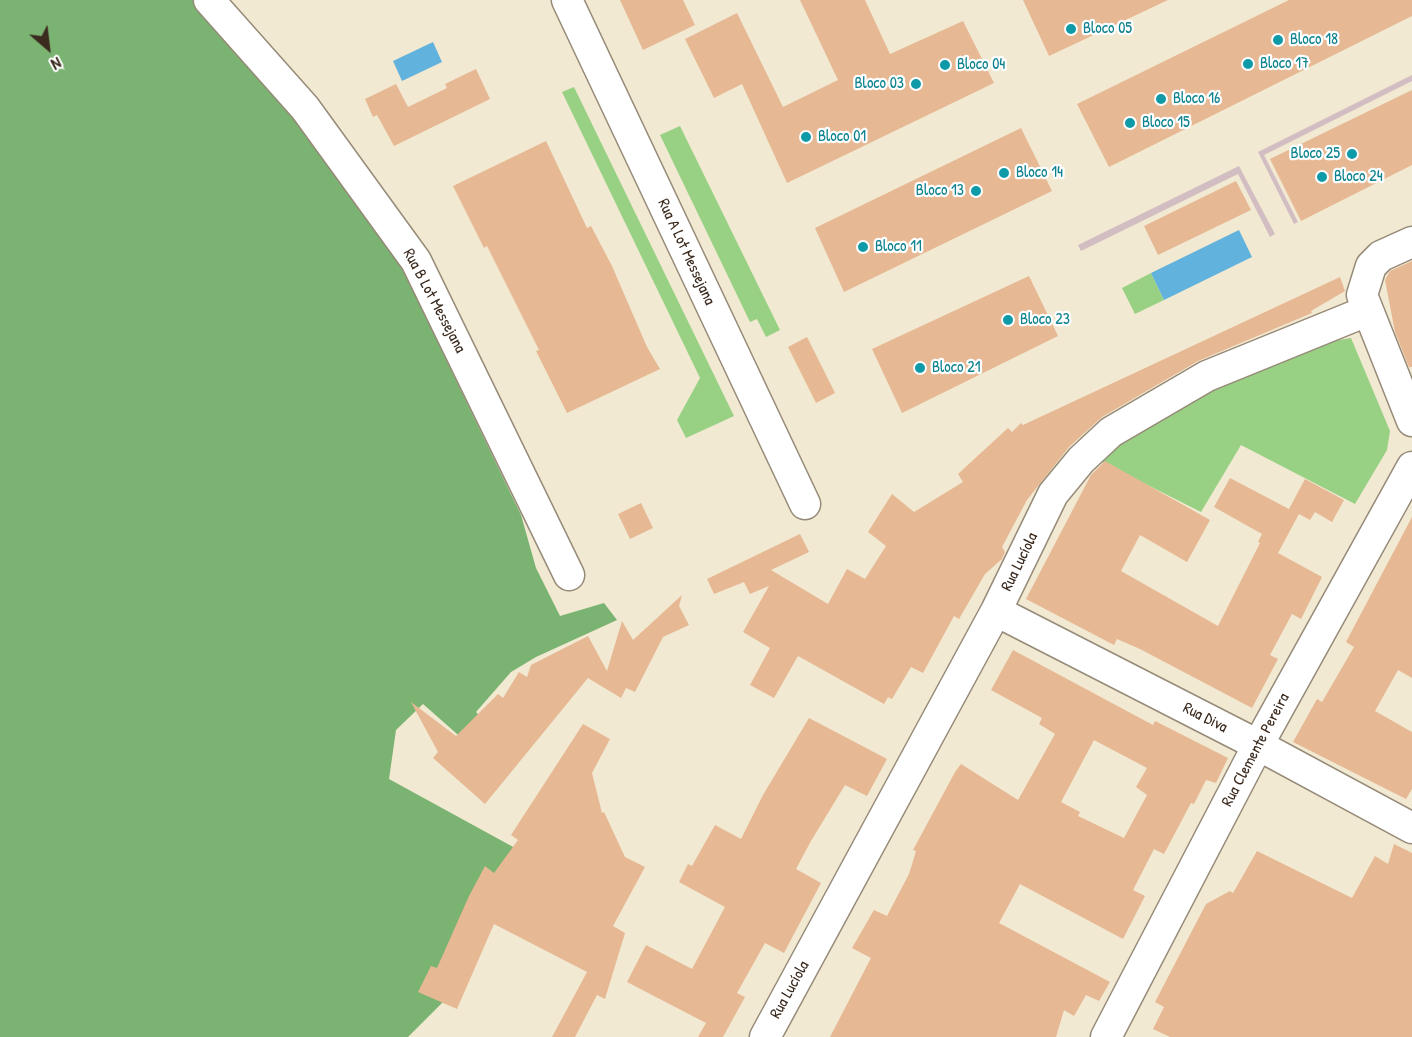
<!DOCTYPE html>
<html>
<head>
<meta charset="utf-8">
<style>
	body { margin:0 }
	#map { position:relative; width:1412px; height:1037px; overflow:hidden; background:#f1e9d1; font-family:"Patrick Hand",sans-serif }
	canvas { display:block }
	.north { position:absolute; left:18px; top:18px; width:60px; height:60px; -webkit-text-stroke:4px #fff; paint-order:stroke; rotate:152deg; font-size:16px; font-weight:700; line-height:24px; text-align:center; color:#3b2a1e }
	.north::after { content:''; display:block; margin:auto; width:21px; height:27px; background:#3b2a1e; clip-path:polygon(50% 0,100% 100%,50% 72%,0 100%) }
</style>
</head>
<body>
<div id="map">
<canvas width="1412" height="1037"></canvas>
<div class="north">N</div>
</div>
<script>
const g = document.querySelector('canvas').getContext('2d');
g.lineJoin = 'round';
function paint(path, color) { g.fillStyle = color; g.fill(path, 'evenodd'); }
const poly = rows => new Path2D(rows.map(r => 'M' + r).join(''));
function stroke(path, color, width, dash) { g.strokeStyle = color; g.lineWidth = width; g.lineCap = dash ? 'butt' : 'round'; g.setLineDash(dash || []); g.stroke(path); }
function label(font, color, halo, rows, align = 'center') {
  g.font = font + ' "Patrick Hand",sans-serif'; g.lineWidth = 4.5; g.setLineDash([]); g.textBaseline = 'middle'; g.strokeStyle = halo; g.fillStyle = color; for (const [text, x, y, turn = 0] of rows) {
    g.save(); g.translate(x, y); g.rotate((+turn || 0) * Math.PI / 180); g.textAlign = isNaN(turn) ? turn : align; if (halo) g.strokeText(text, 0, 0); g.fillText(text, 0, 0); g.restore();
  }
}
paint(poly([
	[1412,75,1412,81,1264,155,1298,222,1294,224,1258,152],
	[1239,166,1275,234,1270,237,1238,174,1081,251,1078,245]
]), '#d2bec2');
paint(poly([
	[574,87,734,416,686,438,677,420,700,378,562,92],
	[680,126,780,330,766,337,757,319,750,322,660,135],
	[1151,273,1164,300,1135,314,1122,288],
	[1351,338,1390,431,1387,450,1355,504,1241,445,1201,512,1094,458,1124,438,1224,384,1326,342]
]), '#98d184');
paint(poly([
	[0,0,196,0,206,10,297,122,402,268,521,515,536,568,560,616,604,603,617,620,536,657,511,672,476,712,484,721,465,741,423,704,396,730,389,779,515,848,456,989,408,1037,0,1037]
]), '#7ab372');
paint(poly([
	[433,42,442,62,402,81,393,61],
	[1239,230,1252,257,1164,300,1151,273]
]), '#61b2dc');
paint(poly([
	[620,0,683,0,695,25,643,50],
	[800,0,865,0,890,54,963,21,994,83,787,183,742,84,714,98,685,39,737,13,783,107,838,80],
	[1023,0,1168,0,1049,56],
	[1289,0,1412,0,1412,16,1109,167,1077,104],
	[476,69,490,99,394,146,377,115,373,117,365,99,396,84,408,107,447,88,445,84],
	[1412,90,1412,165,1301,221,1270,159],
	[1021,128,1052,191,844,292,815,228],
	[546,141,587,228,591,226,612,266,647,347,660,369,567,413,536,351,539,350,487,246,484,248,453,186],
	[1236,181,1251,210,1158,255,1144,226],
	[1412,261,1412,367,1409,367,1395,332,1385,280,1390,271],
	[1029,276,1058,336,902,413,872,349],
	[1340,277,1345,291,1311,311,1312,313,1198,361,1102,417,1069,447,1027,500,1002,547,1005,552,1002,559,985,574,959,619,954,616,923,673,911,667,892,699,888,697,884,704,798,656,774,698,750,685,770,648,743,632,769,586,750,594,744,582,714,594,707,579,800,534,809,552,771,570,828,604,847,569,865,579,886,546,868,532,892,494,914,512,963,482,958,474,1008,428,1012,432,1021,423,1023,425],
	[807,337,835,393,816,403,788,347],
	[1105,461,1210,520,1187,562,1140,535,1121,571,1218,626,1260,543,1258,542,1262,534,1214,507,1230,478,1289,509,1305,479,1344,500,1332,522,1315,512,1310,520,1299,514,1278,553,1322,577,1301,619,1292,614,1270,655,1278,659,1252,708,1140,649,1117,639,1114,645,1026,599,1091,475],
	[641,503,653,528,630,539,618,514],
	[1412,517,1412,678,1398,670,1375,711,1412,732,1412,789,1406,799,1293,742,1317,699,1322,702,1354,647,1346,642],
	[682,595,679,606,689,625,663,637,635,692,626,688,621,698,588,678,485,804,433,758,438,752,411,702,456,736,498,694,503,698,519,672,527,677,531,665,588,636,607,671,622,621,633,640],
	[1013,650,1153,725,1155,721,1228,758,1216,783,1206,780,1194,804,1191,803,1164,854,1154,849,1133,890,1145,896,1123,939,1020,884,999,923,1110,982,1099,1001,1086,995,1074,1016,1064,1010,1056,1037,830,1037,871,958,852,948,874,910,887,916,909,874,916,851,913,850,955,772,961,764,1018,800,1055,734,1039,724,1042,718,991,690],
	[1094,740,1147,768,1136,787,1147,795,1124,838,1078,816,1080,812,1061,802],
	[809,718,887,759,867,796,845,785,811,841,796,869,821,883,784,953,765,943,737,993,745,997,723,1037,698,1037,706,1023,627,982,646,945,692,969,725,907,679,882,688,864,692,866,715,825,741,839,763,795],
	[583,724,610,739,592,773,602,813,604,812,625,857,645,867,613,926,625,933,605,999,597,995,575,1037,552,1037,587,972,494,924,457,1009,418,992,431,966,437,968,469,896,485,866,494,873,518,840,511,835],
	[1394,844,1412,853,1412,1037,1170,1037,1153,1029,1164,1007,1155,1002,1206,904,1230,891,1233,893,1257,851,1352,898,1375,856,1388,864]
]), '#e7b894');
const street = poly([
	[209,0,305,108,416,261,569,575],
	[567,0,805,504],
	[1412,242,1381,256,1371,266,1362,295,1412,421],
	[996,611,1258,745,1412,828],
	[765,1037,996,611,1053,494,1081,460,1111,432,1207,376,1367,311],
	[1106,1037,1258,745,1412,467]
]);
stroke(street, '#968a78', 33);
stroke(street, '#fff', 30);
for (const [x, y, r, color] of [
	[1071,29,6,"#0f9aa8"],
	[1278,40,6,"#0f9aa8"],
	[1248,64,6,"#0f9aa8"],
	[945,65,6,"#0f9aa8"],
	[916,84,6,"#0f9aa8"],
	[1161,99,6,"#0f9aa8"],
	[1130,123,6,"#0f9aa8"],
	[806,137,6,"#0f9aa8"],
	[1352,154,6,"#0f9aa8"],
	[1004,173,6,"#0f9aa8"],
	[1322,177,6,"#0f9aa8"],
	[976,191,6,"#0f9aa8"],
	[863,247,6,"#0f9aa8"],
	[1008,320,6,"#0f9aa8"],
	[920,368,6,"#0f9aa8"]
]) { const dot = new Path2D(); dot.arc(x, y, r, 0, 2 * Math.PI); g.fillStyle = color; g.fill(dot); stroke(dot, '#fff', 2); }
label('16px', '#0d838f', '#fff', [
	["Bloco 05",1083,29],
	["Bloco 18",1290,40],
	["Bloco 17",1260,64],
	["Bloco 04",957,65],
	["Bloco 03",904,84,"right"],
	["Bloco 16",1173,99],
	["Bloco 15",1142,123],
	["Bloco 01",818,137],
	["Bloco 25",1340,154,"right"],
	["Bloco 14",1016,173],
	["Bloco 24",1334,177],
	["Bloco 13",964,191,"right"],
	["Bloco 11",875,247],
	["Bloco 23",1020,320],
	["Bloco 21",932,368]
], 'left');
label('16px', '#3b2a1e', '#fff', [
	["Rua A Lot Messejana",686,252,65],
	["Rua B Lot Messejana",434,301,62],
	["Rua Lucíola",1020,562,-64],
	["Rua Diva",1205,718,27],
	["Rua Clemente Pereira",1256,750,-62],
	["Rua Lucíola",790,990,-61]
]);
</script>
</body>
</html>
